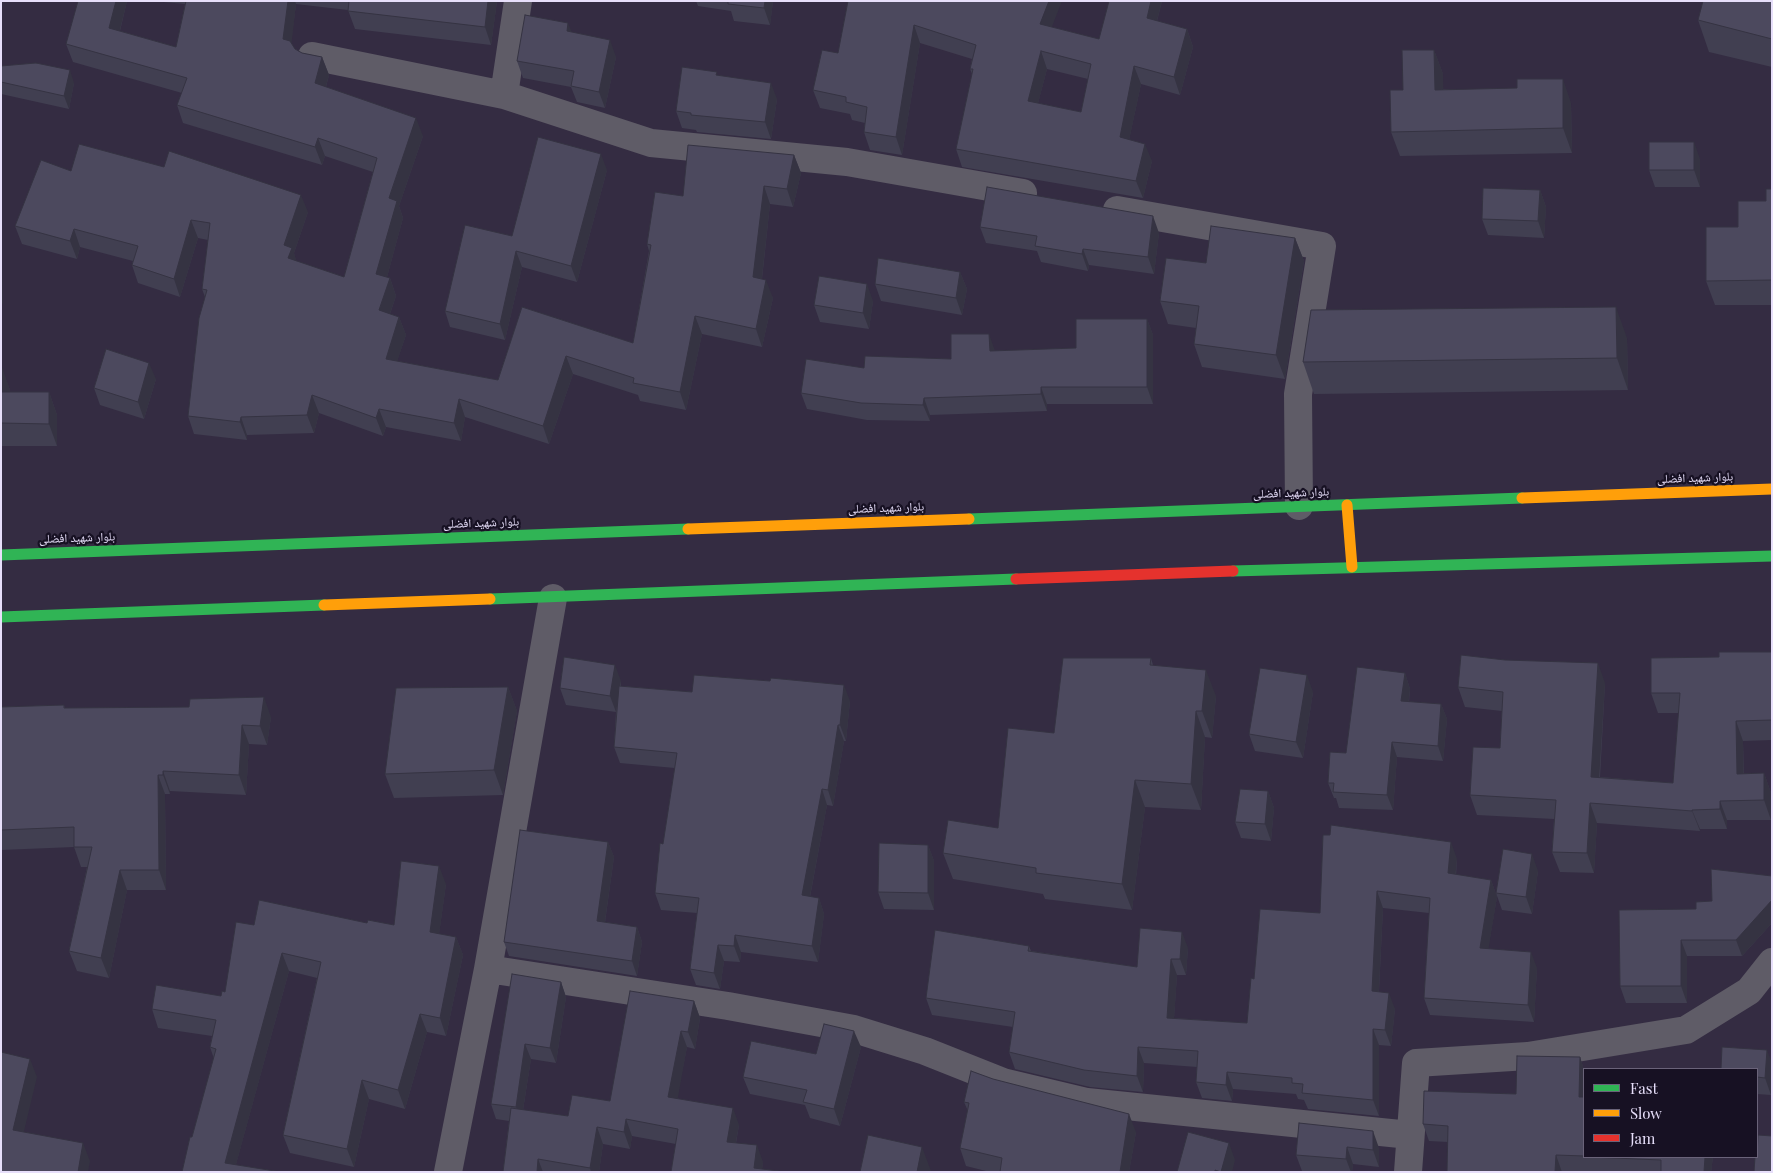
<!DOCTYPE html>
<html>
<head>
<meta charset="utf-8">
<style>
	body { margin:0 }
	#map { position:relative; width:1773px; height:1173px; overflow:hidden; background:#342c42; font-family:"Playfair Display",serif }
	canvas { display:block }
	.frame { position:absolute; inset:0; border:2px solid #e7dffa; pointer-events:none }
	.legend { position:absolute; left:1583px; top:1068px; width:175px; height:90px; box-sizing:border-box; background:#171123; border:1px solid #6a6379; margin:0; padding:6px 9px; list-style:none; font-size:15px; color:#e7dffa }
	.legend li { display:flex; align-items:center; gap:10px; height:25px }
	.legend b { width:25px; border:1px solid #6a6379 }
</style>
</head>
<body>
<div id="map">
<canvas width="1773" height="1173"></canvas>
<div class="frame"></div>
<ul class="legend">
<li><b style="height:6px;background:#30b455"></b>Fast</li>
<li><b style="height:6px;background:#ff9f0a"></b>Slow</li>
<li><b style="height:6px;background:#e5322d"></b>Jam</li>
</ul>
</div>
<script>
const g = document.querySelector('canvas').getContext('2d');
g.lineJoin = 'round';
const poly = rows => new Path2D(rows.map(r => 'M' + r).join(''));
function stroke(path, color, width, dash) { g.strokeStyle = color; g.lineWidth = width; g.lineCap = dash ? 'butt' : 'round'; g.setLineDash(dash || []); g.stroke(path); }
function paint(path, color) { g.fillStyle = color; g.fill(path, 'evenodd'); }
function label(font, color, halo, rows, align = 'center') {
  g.font = font + ' "Playfair Display","Noto Naskh Arabic",serif'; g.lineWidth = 4.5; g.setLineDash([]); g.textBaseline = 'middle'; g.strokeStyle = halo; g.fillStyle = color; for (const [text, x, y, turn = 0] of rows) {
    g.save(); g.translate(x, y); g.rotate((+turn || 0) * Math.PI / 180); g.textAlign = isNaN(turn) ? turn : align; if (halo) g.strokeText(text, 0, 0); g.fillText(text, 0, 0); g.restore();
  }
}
stroke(poly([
	[312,56,504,95,651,143,847,162,1023,193],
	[504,95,518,1],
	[1117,210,1322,246,1298,394,1299,506],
	[488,969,728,1006,854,1029,925,1051,1003,1082,1087,1102,1410,1135],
	[448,1172,488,969,553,598],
	[1408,1172,1416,1063,1528,1056,1686,1030,1749,991,1772,962]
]), '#5f5c67', 28);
stroke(poly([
	[969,519,1522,498],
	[1,555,688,529],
	[1233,571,1772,556],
	[490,599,1016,579],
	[1,617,324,605]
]), '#30b455', 11);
stroke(poly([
	[1522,498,1772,489],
	[1347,505,1352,567],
	[688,529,969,519],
	[324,605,490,599]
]), '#ff9f0a', 11);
stroke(poly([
	[1016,579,1233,571]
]), '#e5322d', 11);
paint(poly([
	[127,1,120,31,176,47,185,4,153,1,497,1,491,45,355,29,348,10,296,4,291,43,295,49,302,53,322,57,329,75,326,87,423,136,399,206,403,218,387,277,390,278,396,296,390,314,399,317,406,335,397,361,498,380,522,307,633,343,649,251,647,244,683,196,794,155,801,173,793,207,770,204,762,279,773,298,762,347,702,334,686,410,640,401,638,395,573,374,549,444,465,417,461,441,386,427,383,436,319,413,314,433,247,435,247,440,194,434,188,416,205,297,202,289,208,240,198,238,180,297,138,283,132,265,133,261,80,247,77,259,22,244,15,226,71,171,308,212,294,253,296,261,344,277,373,172,325,156,322,165,183,123,177,105,182,93,73,62,66,44],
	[696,1,773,1,770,25,734,21,731,11,698,6],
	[848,1,1052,27,1099,39,1162,1,1157,21,1187,29,1193,47,1180,95,1141,84,1129,140,1152,161,1143,198,962,167,956,149,972,74,970,69,972,59,920,43,902,155,870,150,864,132,865,123,852,120,850,114,820,108,813,90,838,53],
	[1047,69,1088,79,1081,112,1038,103],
	[1772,1,1772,67,1709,52,1698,20],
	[572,32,616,57,605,108,577,102,571,87,523,78,517,61],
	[1434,50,1443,74,1443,89,1571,103,1572,153,1400,156,1391,132,1403,90],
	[1,66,74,83,69,109,1,94],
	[718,76,777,99,771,139,697,132,696,130,682,128,676,111],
	[1700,159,1700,187,1655,187,1649,170],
	[607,170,577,282,522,267,505,340,450,327,445,311,512,236],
	[1772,189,1772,305,1715,305,1706,281,1738,227,1766,201],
	[1540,190,1546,207,1544,238,1488,235,1482,219],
	[980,227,1159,233,1154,274,1089,265,1088,271,1041,262,1037,251,986,243],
	[1295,238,1304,261,1285,379,1202,367,1194,344,1196,328,1168,324,1160,301,1206,263],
	[960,272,967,289,962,315,881,301,875,284],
	[873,301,869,329,820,322,814,305],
	[1147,319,1153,335,1153,404,1047,404,1047,411,930,415,930,421,867,420,807,409,801,393,864,368,951,359,995,351,1076,348],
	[1627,338,1628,390,1314,394,1303,362],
	[1,367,10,390,10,392,49,392,57,415,57,446,1,446],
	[156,379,144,419,100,405,94,388],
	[1772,652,1772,740,1743,741,1744,774,1764,773,1771,793,1771,820,1727,820,1727,829,1700,829,1700,831,1597,823,1594,873,1560,872,1552,852,1554,819,1477,815,1470,795,1500,748,1502,711,1465,707,1458,687,1605,683,1600,777,1673,783,1679,713,1658,713,1651,693,1719,657],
	[1151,658,1153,665,1216,696,1212,738,1205,737,1201,810,1145,807,1132,910,1045,899,1043,894,953,879,943,853,998,828,1054,733],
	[1405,673,1410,689,1409,702,1441,704,1447,719,1443,761,1397,757,1393,810,1339,808,1336,798,1334,798,1328,783,1346,753],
	[621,681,621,686,692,692,850,701,846,741,844,741,833,806,827,805,810,897,819,898,824,914,818,962,741,952,740,962,724,961,720,989,696,985,690,969,697,913,661,910,655,893,663,844,675,768,620,763,614,747,616,712,566,705,560,688],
	[508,687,517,711,503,795,394,798,385,774],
	[1313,692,1303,758,1255,751,1249,734],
	[64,705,65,708,271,717,267,745,249,744,246,795,170,791,170,794,165,794,166,890,127,890,109,978,77,971,69,951,87,867,81,867,74,847,1,850,1,707],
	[1268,791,1274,808,1271,841,1241,838,1235,822],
	[608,842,614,857,605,922,637,927,642,942,637,976,509,956,504,942],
	[928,845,934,861,934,910,884,909,878,892],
	[1457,859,1456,875,1491,880,1497,897,1488,949,1537,968,1534,1022,1430,1015,1424,998,1429,913,1383,908,1379,992,1395,1009,1391,1046,1379,1045,1379,1116,1308,1109,1304,1100,1298,1099,1296,1094,1233,1089,1232,1101,1202,1098,1196,1082,1197,1067,1144,1063,1143,1092,1090,1087,1015,1069,1009,1052,1013,1027,932,1015,926,998,1029,946,1031,951,1137,967,1188,948,1186,975,1177,975,1174,1018,1247,1023,1254,979,1320,913],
	[1538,871,1532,914,1502,910,1496,893],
	[1772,876,1772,923,1742,956,1687,956,1687,1003,1626,1003,1620,986,1696,909,1712,901],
	[446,884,439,934,456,937,463,955,446,1036,427,1032,405,1109,369,1099,354,1167,290,1153,283,1135,317,978,289,971,236,1164,182,1172,214,1059,210,1047,212,1036,158,1028,152,1009,221,996,225,992,254,925,367,923,394,925],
	[561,982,566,997,556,1063,531,1059,523,1110,568,1116,610,1101,694,1001,700,1018,695,1049,687,1047,677,1098,739,1125,736,1143,763,1162,762,1169,671,1172,676,1144,632,1136,630,1149,603,1144,599,1172,503,1172,509,1121,496,1119,491,1104],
	[861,1047,840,1126,810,1118,805,1105,750,1094,743,1077,816,1054],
	[1767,1050,1771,1095,1757,1094,1757,1069],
	[1580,1057,1584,1070,1584,1157,1713,1157,1711,1172,1447,1172,1448,1142,1429,1141,1423,1124,1516,1094],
	[964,1102,1136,1132,1129,1172,990,1172,966,1166,960,1148,968,1111],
	[1299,1123,1379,1148,1379,1167,1353,1164,1352,1172,1302,1171,1296,1155]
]), '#413f51');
paint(poly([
	[116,1,127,1,116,46,109,28],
	[288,1,295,1,296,4,290,57,283,39],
	[488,1,497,1,491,45,485,27],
	[765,1,773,1,770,25,764,8],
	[1049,1,1062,1,1046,42,1040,24],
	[1151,1,1162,1,1153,36,1147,18],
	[568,23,575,40,567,31],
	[914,25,920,43,902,155,896,137],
	[1187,29,1193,47,1180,95,1174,77],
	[610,40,616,57,605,108,599,92],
	[1434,50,1443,74,1444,114,1435,90],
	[1041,51,1047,69,1034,119,1028,101],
	[322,57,329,75,322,101,315,83],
	[1134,66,1141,84,1126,155,1120,137],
	[70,70,74,83,69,109,64,96],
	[1563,79,1571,103,1572,153,1563,128],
	[771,83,777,99,771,139,765,122],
	[416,118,423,136,399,206,403,218,383,292,376,274,389,198],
	[318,138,325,156,322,165,315,147],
	[1694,142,1700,159,1700,187,1694,170],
	[1145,144,1152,161,1143,198,1136,181],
	[601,154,607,170,577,282,571,266],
	[794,155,801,173,793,207,787,189],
	[764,186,770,204,760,295,753,277],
	[1540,190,1546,207,1544,238,1538,221],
	[301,195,308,212,294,253,298,266,288,258,284,245],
	[1153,216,1159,233,1154,274,1148,257],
	[191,220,198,238,180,297,174,279],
	[1,223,3,305,1,300],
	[74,229,80,247,77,259,70,241],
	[1295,238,1304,261,1285,379,1276,355],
	[1083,249,1089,265,1088,271,1082,254],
	[516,251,522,267,505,340,500,324],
	[960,272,967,289,962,315,956,298],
	[390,278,396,296,385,328,379,310],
	[766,280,773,298,762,347,756,329],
	[867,284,873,301,869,329,863,313],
	[1616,307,1627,338,1628,390,1617,358],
	[695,316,702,334,686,410,680,392],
	[399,317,406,335,392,377,386,359],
	[1147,319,1153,335,1153,404,1147,387],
	[989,334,995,351,996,368,990,351],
	[566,356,573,374,549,444,543,426],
	[149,363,156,379,144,419,138,402],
	[2,367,10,390,8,414,1,395],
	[1041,387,1047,404,1047,411,1041,394],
	[49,392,57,415,57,446,49,424],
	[312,395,319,413,314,433,307,415],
	[924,398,930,415,930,421,923,405],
	[459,399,465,417,461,441,454,423],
	[379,409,386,427,383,436,376,418],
	[241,417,247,435,247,440,240,422],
	[1598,663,1605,683,1598,797,1591,777],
	[615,665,621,681,616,712,610,696],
	[1206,670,1216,696,1212,738,1202,711],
	[1405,673,1410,689,1407,717,1401,701],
	[1307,675,1313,692,1303,758,1296,742],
	[844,685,850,701,846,741,840,725],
	[508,687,517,711,503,795,494,770],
	[264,697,271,717,267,745,260,726],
	[1441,704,1447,719,1443,761,1438,746],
	[1196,711,1205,737,1201,810,1191,784],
	[1736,721,1743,741,1744,794,1737,774],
	[242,725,249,744,246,795,239,775],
	[838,725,844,741,833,806,828,790],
	[1392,742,1397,757,1393,810,1387,795],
	[163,771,170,791,170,794,163,775],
	[1764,773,1771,793,1771,820,1764,800],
	[158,775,165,794,166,890,159,870],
	[1135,780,1145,807,1132,910,1122,884],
	[822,789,827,805,807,912,802,895],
	[1268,791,1274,808,1271,841,1265,824],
	[1720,801,1727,820,1727,829,1720,809],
	[1590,803,1597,823,1594,873,1587,853],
	[1692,810,1700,829,1700,831,1692,811],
	[608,842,614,857,603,935,597,921],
	[1451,842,1457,859,1454,890,1448,873],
	[928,845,934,861,934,910,928,893],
	[1532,854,1538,871,1532,914,1526,897],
	[439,866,446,884,437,950,430,932],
	[120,870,127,890,109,978,101,958],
	[1491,880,1497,897,1486,964,1480,948],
	[1377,891,1383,908,1378,1008,1372,991],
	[819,898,824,914,818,962,812,946],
	[1772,900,1772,923,1742,956,1736,940],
	[637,927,642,942,637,976,632,961],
	[1182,932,1188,948,1186,975,1180,959],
	[735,935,741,952,740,962,734,946],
	[456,937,463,955,446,1036,440,1018],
	[1681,940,1687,956,1687,1003,1681,986],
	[718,945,724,961,720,989,714,973],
	[1531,952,1537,968,1534,1022,1528,1005],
	[282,953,289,971,234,1172,225,1163],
	[1171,959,1177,975,1173,1034,1167,1018],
	[561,982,566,997,556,1063,550,1048],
	[1389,993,1395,1009,1391,1046,1385,1030],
	[694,1001,700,1018,695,1049,688,1032],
	[420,1014,427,1032,405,1109,398,1090],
	[1373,1029,1379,1045,1379,1116,1373,1100],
	[681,1031,687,1047,675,1114,668,1097],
	[854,1031,861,1047,840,1126,834,1109],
	[525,1044,531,1059,521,1122,516,1107],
	[1138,1047,1144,1063,1143,1092,1137,1076],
	[1767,1050,1772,1063,1771,1095,1765,1078],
	[1580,1057,1584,1070,1584,1112,1579,1097],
	[30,1059,37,1077,20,1148,13,1130],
	[1227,1072,1233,1089,1232,1101,1226,1085],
	[362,1080,369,1099,354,1167,347,1149],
	[733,1108,739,1125,733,1158,727,1142],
	[1129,1114,1136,1132,1129,1172,1120,1172],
	[626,1119,632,1136,630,1149,624,1132],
	[597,1127,603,1144,599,1172,591,1172,590,1168],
	[1373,1131,1379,1148,1379,1167,1373,1150],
	[83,1143,90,1161,88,1172,78,1172],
	[1229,1143,1235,1160,1232,1172,1221,1172],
	[757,1145,763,1162,762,1172,754,1168],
	[922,1147,931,1171,931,1172,917,1172],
	[1347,1147,1353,1164,1352,1172,1351,1172,1346,1159],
	[1556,1155,1562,1172,1555,1172],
	[1705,1157,1713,1157,1711,1172,1704,1172],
	[538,1159,543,1172,537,1172]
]), '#353342');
const building = poly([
	[78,1,116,1,109,28,176,47,186,1,288,1,283,39,290,41,295,49,302,53,322,57,315,83,416,118,389,198,397,201,376,274,390,278,379,310,399,317,386,359,498,380,522,307,633,343,651,245,647,244,655,192,683,196,688,145,794,155,787,189,764,186,753,277,766,280,756,329,695,316,680,392,633,383,634,378,566,356,543,426,459,399,454,423,379,409,376,418,312,395,307,415,241,417,240,422,188,416,199,318,207,290,202,289,210,223,191,220,174,279,132,265,138,246,74,229,70,241,15,226,41,160,71,171,79,144,164,167,169,151,301,195,284,245,292,248,288,258,344,277,377,158,318,138,315,147,177,105,187,78,66,44,78,1],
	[349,1,488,1,485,27,348,11,349,1],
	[728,1,765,1,764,8,728,4,728,1],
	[848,1,1049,1,1040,24,1099,39,1109,1,1151,1,1147,18,1187,29,1174,77,1134,66,1120,137,1145,144,1136,181,956,149,973,69,970,69,976,45,914,25,896,137,864,132,867,107,846,102,846,97,813,90,822,50,838,53,848,1],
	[1041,51,1091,64,1081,112,1028,101,1041,51],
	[1703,1,1772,1,1772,39,1698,20,1703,1],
	[525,15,568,23,567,31,610,40,599,92,571,86,574,71,517,61,525,15],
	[1402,50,1434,50,1435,90,1517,88,1517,79,1563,79,1563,128,1391,132,1390,90,1403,90,1402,50],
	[36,63,70,70,64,96,1,82,1,66,36,63],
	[682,67,717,72,716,75,771,83,765,122,691,115,691,113,676,111,682,67],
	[538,137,601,154,571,266,516,251,500,324,445,311,465,225,512,236,538,137],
	[1649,142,1694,142,1694,170,1649,170,1649,142],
	[987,187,1153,216,1148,257,1083,249,1082,254,1035,246,1037,236,980,227,987,187],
	[1483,188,1540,190,1538,221,1482,219,1483,188],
	[1766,189,1772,189,1772,280,1706,281,1706,227,1738,227,1738,201,1766,201,1766,189],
	[1211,226,1295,238,1276,355,1194,344,1199,306,1160,301,1166,258,1206,263,1211,226],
	[878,258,960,272,956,298,875,284,878,258],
	[819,276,867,284,863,313,814,305,819,276],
	[1616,307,1617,358,1303,362,1311,310,1616,307],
	[1076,319,1147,319,1147,387,1041,387,1041,394,924,398,923,405,861,403,801,393,806,359,864,368,865,356,951,359,951,334,989,334,990,351,1076,348,1076,319],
	[106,349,149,363,138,402,94,388,106,349],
	[1,392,49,392,49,424,1,423,1,392],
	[1719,652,1772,652,1772,720,1736,721,1737,774,1764,773,1764,800,1720,801,1720,809,1692,810,1692,811,1590,803,1587,853,1552,852,1556,800,1470,795,1473,747,1500,748,1503,692,1458,687,1461,655,1505,660,1598,663,1591,777,1673,783,1680,693,1651,693,1651,658,1719,657,1719,652],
	[564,657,615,665,610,696,560,688,564,657],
	[1063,658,1151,658,1150,665,1206,670,1202,711,1196,711,1191,784,1135,780,1122,884,1036,873,1036,868,943,853,948,820,998,828,1008,728,1054,733,1063,658],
	[1357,667,1405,673,1401,701,1441,704,1438,746,1392,742,1387,795,1333,792,1334,783,1328,783,1330,752,1346,753,1357,667],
	[1260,668,1307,675,1296,742,1249,734,1260,668],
	[694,675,770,681,771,678,844,685,840,725,838,725,828,790,822,789,802,895,819,898,812,946,735,935,734,946,718,945,714,973,690,969,699,898,655,893,660,843,663,844,677,753,614,747,619,686,692,692,694,675],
	[508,687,494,770,385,774,396,688,508,687],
	[264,697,260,726,242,725,239,775,163,771,163,775,158,775,159,870,120,870,101,958,69,951,92,847,74,847,74,827,1,830,1,707,64,705,64,708,189,707,190,699,264,697],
	[1240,789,1268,791,1265,824,1235,822,1240,789],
	[1331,825,1451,842,1448,873,1491,880,1480,948,1531,952,1528,1005,1424,998,1430,898,1377,891,1372,991,1389,993,1385,1030,1373,1029,1373,1100,1302,1093,1303,1084,1292,1083,1292,1078,1227,1072,1226,1085,1196,1082,1198,1051,1138,1047,1137,1076,1084,1070,1009,1052,1015,1012,926,998,935,930,1029,946,1028,951,1137,967,1140,928,1182,932,1180,959,1171,959,1167,1018,1247,1023,1251,978,1254,979,1260,909,1320,913,1323,835,1330,835,1331,825],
	[520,830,608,842,597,921,637,927,632,961,504,942,520,830],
	[879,843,928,845,928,893,878,892,879,843],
	[1503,849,1532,854,1526,897,1496,893,1503,849],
	[401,861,439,866,430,932,456,937,440,1018,420,1014,398,1090,362,1080,347,1149,283,1135,321,962,282,953,225,1163,281,1172,182,1172,190,1137,192,1137,216,1049,210,1047,216,1020,152,1009,156,985,221,996,222,991,225,992,236,922,254,925,259,900,367,923,368,920,394,925,401,861],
	[1711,869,1772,876,1772,900,1736,940,1681,940,1681,986,1620,986,1619,910,1696,909,1696,902,1712,901,1711,869],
	[512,974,561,982,550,1048,525,1044,516,1107,491,1104,512,974],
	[630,991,694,1001,688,1032,681,1031,668,1097,733,1108,727,1142,757,1145,754,1168,779,1171,779,1172,671,1172,678,1129,626,1119,624,1132,597,1127,590,1168,538,1159,537,1172,503,1172,511,1108,568,1116,572,1095,610,1101,630,991],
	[824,1024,854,1031,834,1109,803,1102,807,1090,743,1077,751,1041,816,1054,824,1024],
	[1722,1047,1767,1050,1765,1078,1757,1077,1757,1069,1721,1069,1722,1047],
	[1,1052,30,1059,13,1130,83,1143,78,1172,1,1172,1,1052],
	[1517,1056,1580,1057,1579,1097,1584,1097,1584,1156,1556,1155,1555,1172,1447,1172,1448,1126,1423,1124,1424,1091,1516,1094,1517,1056],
	[971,1071,993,1079,1129,1114,1120,1172,1000,1172,1002,1158,960,1148,969,1103,964,1102,971,1071],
	[1299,1123,1373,1131,1373,1150,1347,1147,1346,1159,1296,1155,1299,1123],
	[1188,1132,1229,1143,1221,1172,1215,1170,1215,1172,1177,1172,1188,1132],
	[868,1135,922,1147,917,1172,860,1172,868,1135],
	[1758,1135,1772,1136,1772,1172,1754,1172,1755,1157,1757,1157,1758,1135],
	[1590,1157,1705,1157,1704,1172,1661,1172,1661,1160,1590,1157]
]);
paint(building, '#4c495e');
stroke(building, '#353342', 1);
label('12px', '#e7dffa', '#171123', [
	["بلوار شهید افضلی",1695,478,-2],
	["بلوار شهید افضلی",1291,493,-2],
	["بلوار شهید افضلی",886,508,-2],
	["بلوار شهید افضلی",481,523,-2],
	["بلوار شهید افضلی",77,538,-2]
]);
</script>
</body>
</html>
